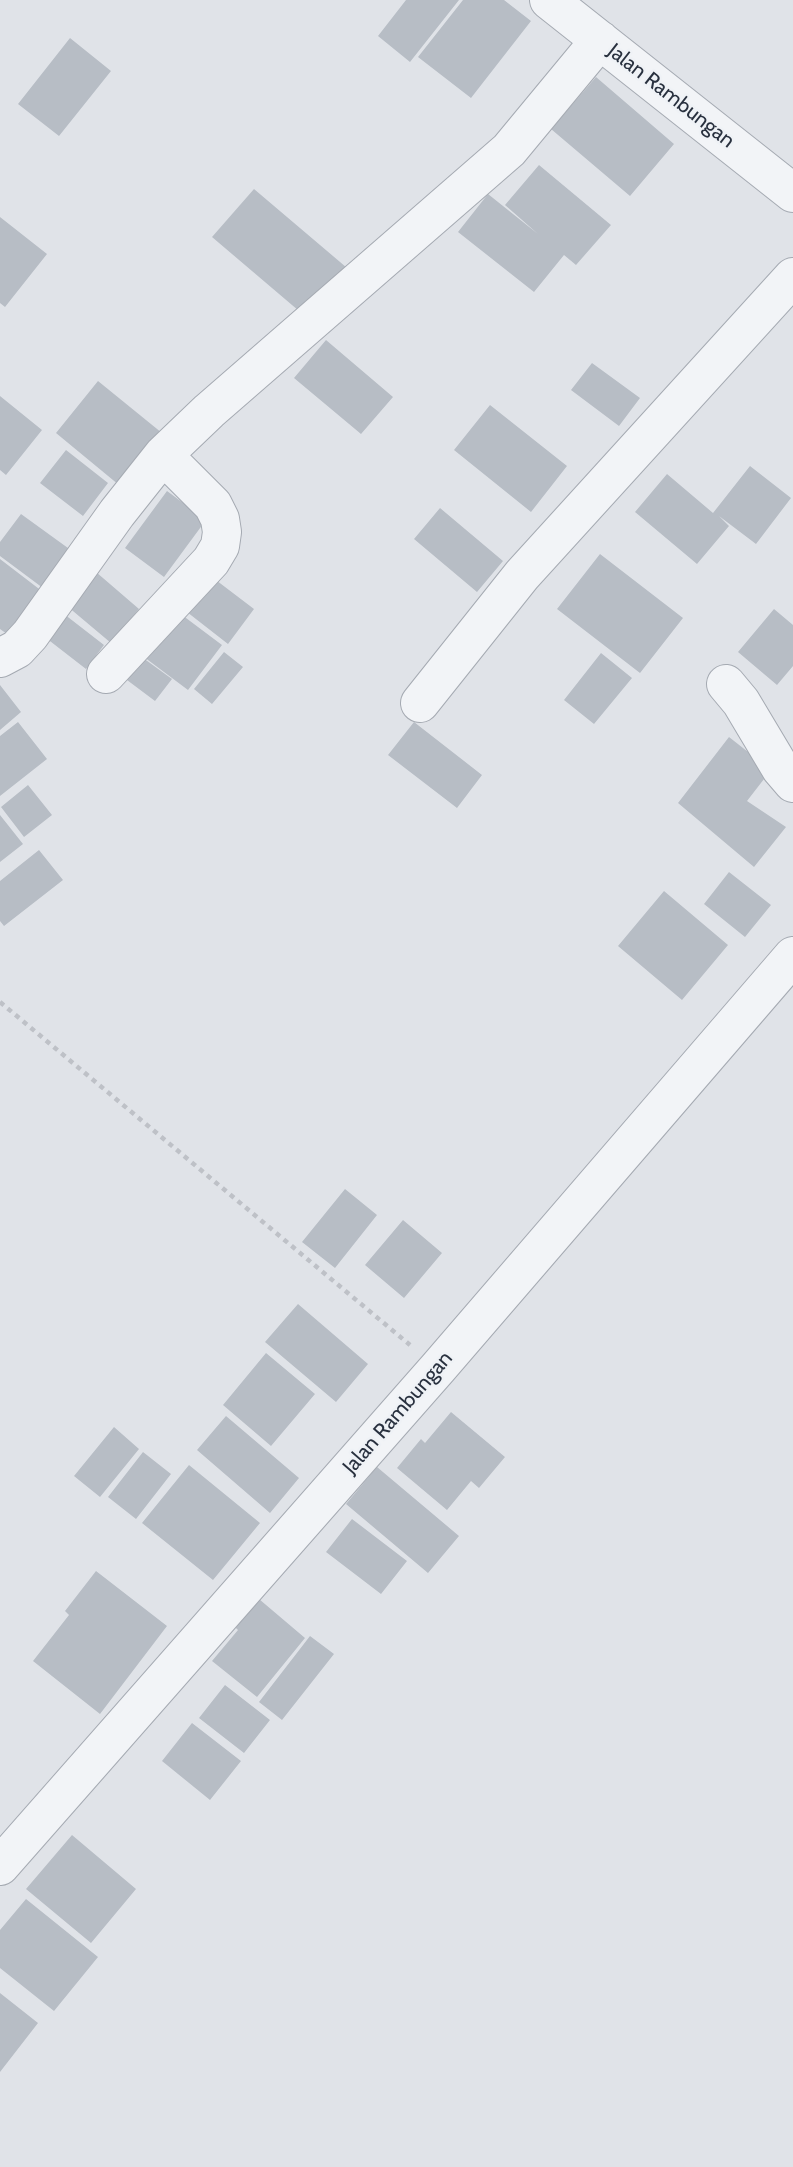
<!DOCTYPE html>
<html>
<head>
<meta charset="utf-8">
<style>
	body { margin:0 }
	canvas { display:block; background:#e0e3e8 }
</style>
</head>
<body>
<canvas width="793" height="2167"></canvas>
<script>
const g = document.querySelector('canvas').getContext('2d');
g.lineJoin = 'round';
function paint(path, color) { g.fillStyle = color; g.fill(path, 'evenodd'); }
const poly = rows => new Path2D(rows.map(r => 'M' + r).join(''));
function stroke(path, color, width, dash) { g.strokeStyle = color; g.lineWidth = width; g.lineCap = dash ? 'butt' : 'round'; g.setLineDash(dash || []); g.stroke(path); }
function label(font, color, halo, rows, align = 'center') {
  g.font = font + ' Cabin,sans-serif'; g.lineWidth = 5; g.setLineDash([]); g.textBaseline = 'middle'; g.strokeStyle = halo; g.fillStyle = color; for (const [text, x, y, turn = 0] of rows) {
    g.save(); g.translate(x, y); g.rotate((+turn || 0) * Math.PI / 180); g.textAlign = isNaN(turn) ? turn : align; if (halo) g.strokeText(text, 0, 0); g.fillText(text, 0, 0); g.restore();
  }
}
paint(poly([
	[406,0,459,0,410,62,378,36],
	[463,0,504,0,531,21,471,98,418,57],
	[70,38,111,71,59,136,18,104],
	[596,77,674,144,630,196,551,129],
	[539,165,611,225,576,265,564,255,534,292,458,232,488,194,538,234,505,205],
	[254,189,353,273,312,322,212,237],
	[0,217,47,254,5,307,0,303],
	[326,340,393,397,361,434,294,378],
	[592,363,640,398,619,426,571,390],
	[98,381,162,433,119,485,56,433],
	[0,396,42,430,6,475,0,470],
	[490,405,567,466,531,512,454,450],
	[66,450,108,483,83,516,40,483],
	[750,466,791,498,756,544,719,516,729,526,697,564,635,512,667,474,713,513],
	[167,491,206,520,164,577,125,548],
	[440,508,503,561,477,592,414,539],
	[21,514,79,556,51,594,0,556,0,542],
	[600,554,683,618,640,673,557,609],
	[0,559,47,595,14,639,0,629],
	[204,571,254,609,228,644,178,605],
	[96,572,139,609,111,643,67,606],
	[174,609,222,645,188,690,140,654],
	[774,609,793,625,793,666,777,685,738,652],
	[64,614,104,645,86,669,46,638],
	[224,652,243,667,212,704,194,689],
	[601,653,632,678,594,724,564,700],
	[139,655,172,679,155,701,123,677],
	[0,685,21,712,0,730],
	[18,722,47,759,0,796,0,736],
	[414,722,482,775,457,808,388,755],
	[729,737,771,770,747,801,786,827,754,867,678,803],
	[28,785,52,815,24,837,1,807],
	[0,815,23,844,0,862],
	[39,850,63,880,4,926,0,921,0,881],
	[729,872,771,905,745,937,704,904],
	[664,891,728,945,682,1000,618,946],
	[345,1189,377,1215,335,1268,302,1242],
	[403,1220,442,1253,404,1298,365,1265],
	[298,1304,368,1364,336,1402,265,1342],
	[266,1353,315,1394,271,1446,223,1405],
	[451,1412,505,1457,479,1488,471,1481,447,1510,397,1468,421,1439,425,1443],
	[226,1416,299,1478,270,1513,197,1450],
	[114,1427,139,1449,100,1497,74,1476],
	[143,1452,171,1474,136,1519,108,1497],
	[189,1465,260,1523,213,1580,142,1523],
	[377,1467,459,1536,428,1573,346,1504],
	[352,1519,407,1561,381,1594,326,1552],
	[96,1571,167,1626,100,1714,33,1661,69,1615,65,1611],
	[259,1599,305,1638,257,1697,212,1661,238,1630,235,1627],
	[310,1636,334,1654,282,1720,259,1702],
	[225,1685,270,1720,244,1753,199,1718],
	[192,1723,241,1761,210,1800,162,1761],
	[72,1835,136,1889,91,1943,26,1889],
	[26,1899,98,1957,54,2011,0,1968,0,1930],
	[0,1993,38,2023,0,2072]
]), '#b7bdc5');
const minor = poly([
	[549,0,793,193],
	[0,658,17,649,30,635,117,513,163,455,209,411,509,150,600,40],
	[106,674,211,561,220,546,222,532,220,519,213,505,163,455],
	[726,684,741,702,781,769,793,783],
	[420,703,522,575,793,277],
	[0,1866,438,1368,793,956]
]);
stroke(minor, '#a5aab2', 40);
stroke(poly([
	[0,1002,410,1345]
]), '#bec1c7', 4.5, [5, 5]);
stroke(minor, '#f2f4f7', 38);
label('21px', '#29313f', '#eff2f6', [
	["Jalan Rambungan",671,96,38],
	["Jalan Rambungan",398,1413,-49]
]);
</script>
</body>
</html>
